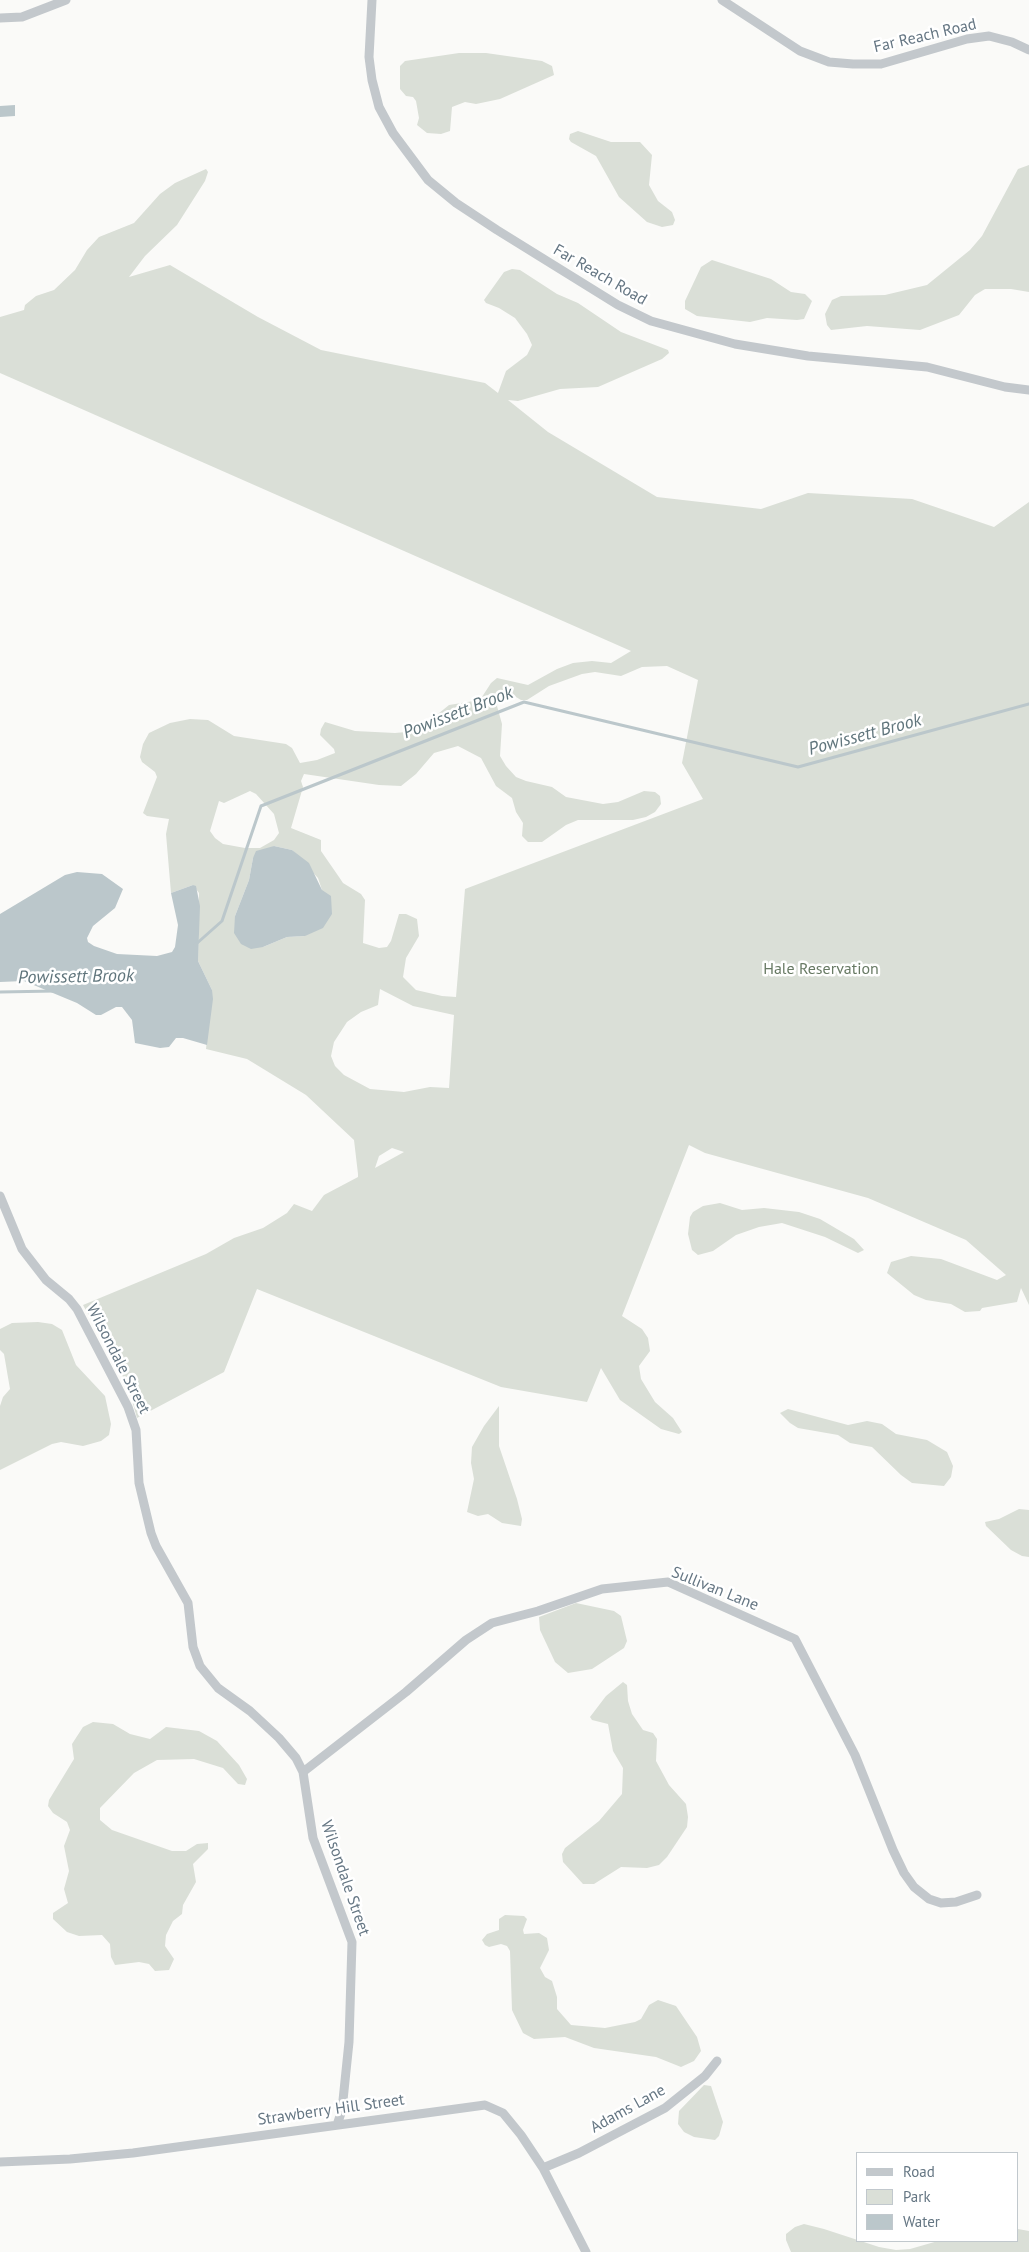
<!DOCTYPE html>
<html>
<head>
<meta charset="utf-8">
<style>
	body { margin:0 }
	#map { position:relative; width:1029px; height:2252px; overflow:hidden; background:#fafaf8; font-family:"PT Sans",sans-serif }
	canvas { display:block }
	.legend { position:absolute; left:856px; top:2152px; width:162px; height:90px; box-sizing:border-box; background:#fff; border:1px solid #c1c8cd; margin:0; padding:6px 9px; list-style:none; font-size:15px; color:#657683 }
	.legend li { display:flex; align-items:center; gap:10px; height:25px }
	.legend b { width:25px; border:1px solid #c1c8cd }
</style>
</head>
<body>
<div id="map">
<canvas width="1029" height="2252"></canvas>
<ul class="legend">
<li><b style="height:6px;background:#c3c8cc"></b>Road</li>
<li><b style="height:14px;background:#dadfd7"></b>Park</li>
<li><b style="height:14px;background:#bbc7cb"></b>Water</li>
</ul>
</div>
<script>
const g = document.querySelector('canvas').getContext('2d');
g.lineJoin = 'round';
function paint(path, color) { g.fillStyle = color; g.fill(path, 'evenodd'); }
const poly = rows => new Path2D(rows.map(r => 'M' + r).join(''));
function stroke(path, color, width, dash) { g.strokeStyle = color; g.lineWidth = width; g.lineCap = dash ? 'butt' : 'round'; g.setLineDash(dash || []); g.stroke(path); }
function label(font, color, halo, rows, align = 'center') {
  g.font = font + ' "PT Sans",sans-serif'; g.lineWidth = 5; g.setLineDash([]); g.textBaseline = 'middle'; g.strokeStyle = halo; g.fillStyle = color; for (const [text, x, y, turn = 0] of rows) {
    g.save(); g.translate(x, y); g.rotate((+turn || 0) * Math.PI / 180); g.textAlign = isNaN(turn) ? turn : align; if (halo) g.strokeText(text, 0, 0); g.fillText(text, 0, 0); g.restore();
  }
}
paint(poly([
	[459,53,486,53,542,61,552,66,554,75,500,99,476,104,465,102,452,107,450,131,441,134,427,133,417,125,419,118,416,101,413,97,406,96,400,89,400,66,405,61],
	[578,131,611,142,640,142,652,155,649,185,658,201,672,212,675,220,673,225,662,227,647,222,619,197,596,156,571,142,569,139,570,134],
	[1029,165,1029,292,1011,289,985,289,975,295,959,315,920,330,867,326,831,330,827,325,825,314,832,300,841,296,885,295,927,285,970,250,982,236,1018,169],
	[206,169,208,172,205,181,177,225,145,256,129,277,170,265,258,317,321,350,485,383,498,393,506,371,527,355,532,345,527,334,515,318,499,308,486,303,484,300,504,272,512,269,520,270,557,294,578,303,621,332,668,350,669,353,662,359,598,387,560,389,518,401,508,400,548,432,657,497,761,509,808,493,912,499,994,527,1029,502,1029,1305,1021,1288,1017,1302,982,1308,980,1311,965,1312,951,1304,926,1300,914,1295,887,1273,891,1262,911,1256,941,1259,997,1280,1006,1275,966,1240,868,1198,705,1153,689,1145,622,1316,642,1329,648,1338,650,1351,639,1366,641,1379,655,1402,673,1418,682,1432,679,1434,661,1429,620,1400,601,1368,587,1402,501,1387,257,1289,224,1372,137,1418,128,1386,83,1305,206,1254,234,1238,263,1228,287,1213,294,1204,312,1211,324,1195,358,1177,358,1174,354,1140,306,1095,247,1059,206,1049,212,990,198,961,199,893,193,885,171,893,166,834,169,819,147,816,143,813,157,777,155,772,142,762,140,757,143,744,149,733,170,723,190,719,208,720,234,736,286,744,292,748,300,763,317,760,335,753,334,749,320,735,321,729,325,722,355,731,395,733,417,731,449,705,480,700,491,683,497,678,528,685,557,669,573,663,592,661,611,663,631,651,0,373,0,317,24,310,25,305,36,296,54,290,75,270,87,250,99,237,134,223,160,194,175,183],
	[667,666,698,680,682,763,703,799,465,889,456,997,442,996,416,990,403,977,406,958,419,936,417,919,406,914,399,914,391,941,387,947,379,948,363,943,365,900,361,894,343,883,339,877,321,851,321,840,291,828,303,787,301,781,304,774,379,785,401,786,416,774,434,753,458,746,481,758,496,786,512,798,516,812,523,823,522,836,528,842,542,842,566,825,578,820,633,820,646,817,655,812,661,804,660,796,655,792,644,791,618,802,603,804,566,797,552,787,526,781,516,777,506,766,500,756,502,724,497,706,499,699,503,695,511,694,521,700,527,700,549,686,582,674,595,672,621,676,642,667],
	[250,791,256,794,274,814,279,833,274,840,260,848,245,848,223,844,215,838,210,831,219,801,224,803],
	[274,846,292,850,318,878,322,890,305,936,287,937,263,947,235,916,249,880,253,858],
	[380,989,413,1006,454,1015,449,1088,430,1087,404,1092,370,1089,344,1075,335,1066,331,1056,334,1042,347,1022,361,1012,378,1005],
	[392,1148,404,1152,375,1168,379,1156],
	[712,260,771,279,791,292,805,294,812,301,804,319,797,320,767,318,750,322,697,316,685,309,685,301,701,267],
	[720,1203,742,1210,764,1208,799,1212,820,1219,854,1239,864,1250,858,1253,825,1237,782,1223,759,1227,736,1235,713,1251,698,1255,692,1250,688,1234,690,1217,693,1212,703,1206],
	[38,1322,52,1324,62,1330,76,1365,105,1396,111,1424,109,1435,101,1441,83,1446,61,1442,52,1444,0,1470,0,1406,3,1397,10,1389,4,1354,0,1350,0,1329,12,1323],
	[499,1406,499,1446,517,1499,522,1519,521,1526,502,1523,488,1514,478,1516,467,1512,474,1479,471,1463,472,1447,484,1426],
	[788,1409,848,1425,867,1421,882,1424,896,1434,927,1440,947,1452,953,1466,951,1477,944,1486,912,1483,901,1475,872,1447,850,1443,838,1435,798,1428,790,1423,780,1413],
	[1019,1509,1029,1510,1029,1557,1022,1556,1011,1550,986,1526,985,1522,999,1519],
	[576,1603,614,1611,621,1616,627,1641,624,1648,592,1669,568,1673,555,1662,540,1630,539,1617],
	[623,1682,627,1685,628,1701,632,1714,643,1730,653,1733,657,1739,656,1761,669,1785,686,1804,688,1817,687,1827,667,1857,659,1865,647,1868,621,1867,594,1884,583,1884,563,1862,562,1854,565,1848,599,1821,622,1794,623,1768,613,1751,608,1724,592,1720,590,1717,606,1696],
	[93,1722,113,1724,130,1734,150,1739,166,1727,199,1731,217,1741,239,1765,247,1779,245,1785,238,1784,223,1768,194,1759,157,1760,134,1773,100,1808,100,1820,112,1830,172,1851,186,1851,197,1844,208,1843,208,1849,193,1864,196,1882,183,1905,182,1914,173,1921,166,1935,165,1946,174,1959,169,1970,155,1971,149,1964,139,1962,115,1965,111,1957,110,1944,102,1935,79,1936,67,1932,53,1919,53,1913,68,1903,64,1889,69,1871,64,1846,70,1830,67,1822,53,1813,48,1806,49,1800,74,1759,72,1744,83,1727],
	[505,1915,524,1916,527,1919,523,1930,524,1934,539,1933,547,1938,549,1950,540,1968,545,1977,552,1981,557,1997,557,2009,571,2025,605,2028,635,2022,641,2019,649,2005,658,2000,676,2006,697,2037,701,2051,694,2061,681,2067,656,2057,594,2048,565,2037,534,2039,523,2033,512,2010,510,1951,507,1946,501,1944,489,1947,485,1945,482,1940,487,1934,499,1930,499,1919],
	[704,2085,711,2086,723,2122,719,2136,715,2140,694,2137,684,2132,678,2124,679,2111],
	[804,2224,824,2229,879,2247,896,2250,910,2249,938,2241,1018,2241,1018,2229,1029,2231,1029,2252,791,2252,786,2240,786,2234,795,2227]
]), '#dadfd7');
paint(poly([
	[15,105,15,116,0,117,0,106],
	[274,846,292,850,309,863,322,890,331,896,332,914,323,928,305,936,287,937,263,947,251,949,241,944,234,933,235,916,249,880,253,858,256,851],
	[77,872,102,874,123,889,115,908,93,926,87,938,88,942,94,946,117,954,157,956,172,952,175,947,178,925,171,893,193,885,196,886,200,906,198,961,212,990,213,999,207,1045,183,1038,176,1038,169,1047,160,1048,135,1043,132,1020,122,1007,116,1007,101,1015,96,1015,77,1003,24,981,0,982,0,914,65,875]
]), '#bbc7cb');
stroke(poly([
	[195,945,222,921,261,806,524,702,798,767,1029,704],
	[0,992,55,991]
]), '#bbc7cb', 3);
stroke(poly([
	[372,0,369,57,372,80,379,107,393,133,428,180,456,203,497,230,618,305,651,321,735,344,808,356,927,367,1005,387,1029,390],
	[722,0,800,51,829,62,853,64,881,64,967,39,989,36,1012,42,1029,50],
	[0,18,22,17,66,0],
	[0,1196,22,1249,46,1280,69,1299,77,1309,128,1407,136,1430,139,1483,151,1533,156,1546,188,1603,193,1647,200,1666,218,1688,250,1711,279,1738,296,1758,303,1772,313,1838,352,1942,349,2042,342,2110,337,2125],
	[303,1772,406,1692,466,1640,492,1623,538,1611,602,1589,668,1582,795,1639,855,1755,893,1850,904,1873,914,1887,929,1899,941,1903,956,1902,977,1895],
	[0,2162,70,2159,133,2153,485,2105,503,2113,521,2135,543,2168,586,2252],
	[543,2168,579,2153,665,2108,705,2076,717,2061]
]), '#c3c8cc', 9);
label('16px', '#657683', '#fff', [
	["Far Reach Road",925,36,-13],
	["Far Reach Road",600,275,30],
	["Wilsondale Street",118,1359,63],
	["Sullivan Lane",715,1589,22],
	["Wilsondale Street",345,1878,71],
	["Adams Lane",628,2109,-29],
	["Strawberry Hill Street",331,2110,-8]
]);
label('16px', '#687a64', '#fff', [
	["Hale Reservation",821,969]
]);
label('italic 18px', '#60757c', '#fff', [
	["Powissett Brook",458,713,-21],
	["Powissett Brook",865,735,-15],
	["Powissett Brook",76,977,-1]
]);
</script>
</body>
</html>
